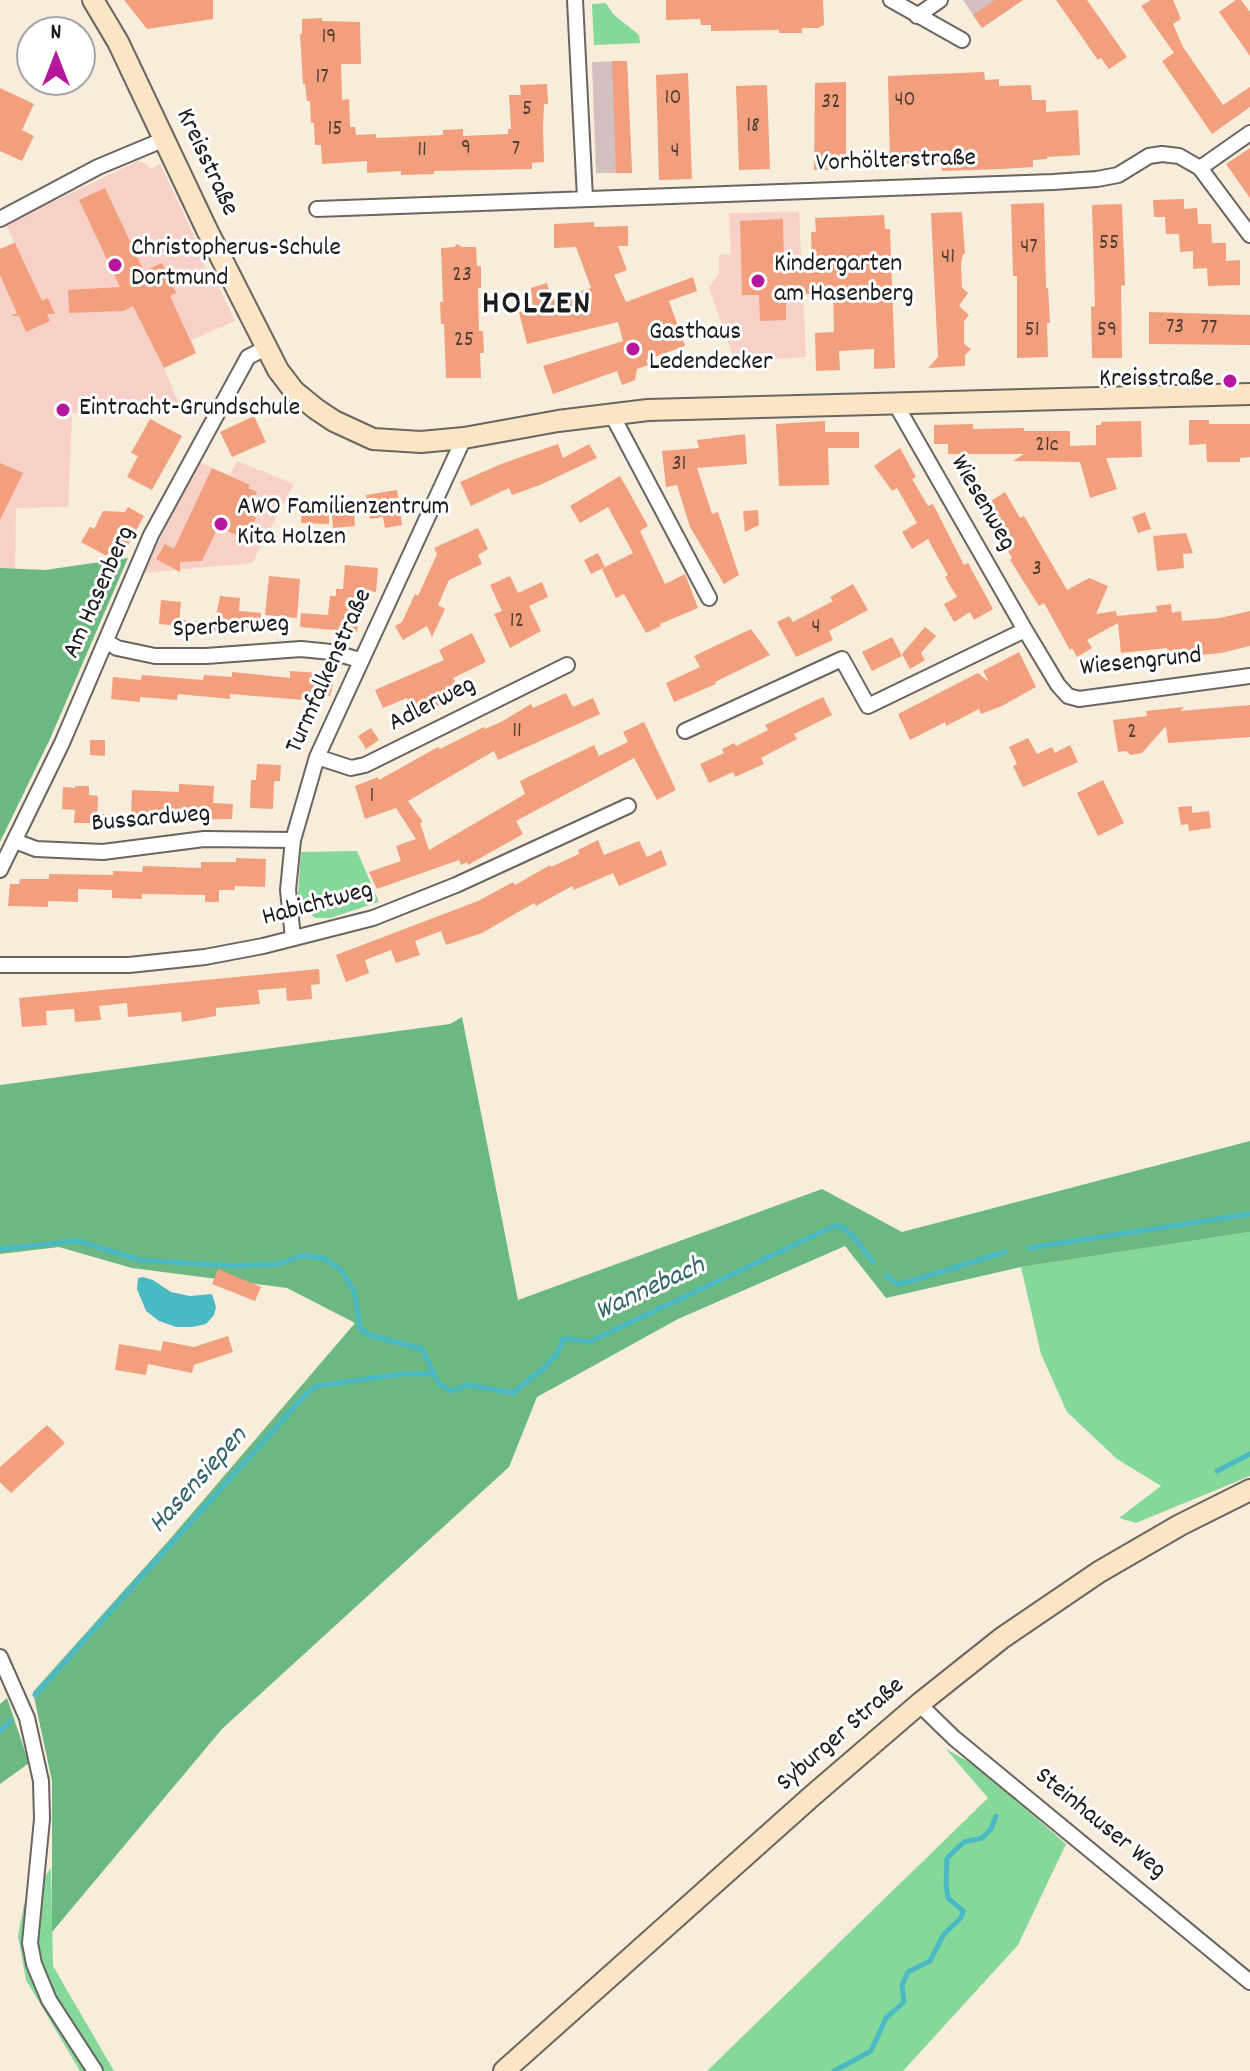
<!DOCTYPE html>
<html>
<head>
<meta charset="utf-8">
<style>
	body { margin:0 }
	#map { position:relative; width:1250px; height:2071px; overflow:hidden; background:#f8ecdb; font-family:Dekko,sans-serif }
	canvas { display:block }
	.north { position:absolute; left:16px; top:16px; width:80px; height:80px; box-sizing:border-box; background:#fff; border:2px solid #a4a4a4; border-radius:50%; rotate:0deg; font-size:22px; font-weight:700; line-height:32px; text-align:center; color:#1c1c1c }
	.north::after { content:''; display:block; margin:auto; width:28px; height:36px; background:#b5179e; clip-path:polygon(50% 0,100% 100%,50% 72%,0 100%) }
</style>
</head>
<body>
<div id="map">
<canvas width="1250" height="2071"></canvas>
<div class="north">N</div>
</div>
<script>
const g = document.querySelector('canvas').getContext('2d');
g.lineJoin = 'round';
function paint(path, color) { g.fillStyle = color; g.fill(path, 'evenodd'); }
const poly = rows => new Path2D(rows.map(r => 'M' + r).join(''));
function stroke(path, color, width, dash) { g.strokeStyle = color; g.lineWidth = width; g.lineCap = dash ? 'butt' : 'round'; g.setLineDash(dash || []); g.stroke(path); }
function label(font, color, halo, rows, align = 'center') {
  g.font = font + ' Dekko,sans-serif'; g.lineWidth = 6; g.setLineDash([]); g.textBaseline = 'middle'; g.strokeStyle = halo; g.fillStyle = color; for (const [text, x, y, turn = 0] of rows) {
    g.save(); g.translate(x, y); g.rotate((+turn || 0) * Math.PI / 180); g.textAlign = isNaN(turn) ? turn : align; if (halo) g.strokeText(text, 0, 0); g.fillText(text, 0, 0); g.restore();
  }
}
paint(poly([
	[138,161,147,164,150,169,160,164,202,252,201,257,206,268,210,269,235,321,191,340,196,353,164,368,180,406,72,413,68,507,16,508,15,570,0,568,0,249,14,242,6,226,31,212],
	[799,212,806,357,735,362,709,288,719,273,719,255,731,254,729,213],
	[237,461,294,484,252,563,143,573,199,462,230,476]
]), '#f7d1c7');
paint(poly([
	[963,0,1023,0,982,28],
	[627,61,632,173,596,173,592,62]
]), '#d2bfc0');
paint(poly([
	[606,3,613,14,639,35,640,43,594,45,592,4],
	[357,851,379,902,330,918,315,918,304,909,298,894,301,852],
	[1250,1232,1250,1476,1136,1523,1119,1518,1161,1486,1117,1459,1067,1412,1041,1354,1021,1267],
	[946,1749,978,1767,1066,1844,1018,1945,903,2071,707,2071,988,1798],
	[51,1868,53,1966,114,2071,80,2071,26,1980,18,1936,24,1904]
]), '#85d89a');
paint(poly([
	[128,558,50,739,0,842,0,568,45,570],
	[462,1017,518,1300,822,1189,902,1232,1250,1141,1250,1232,1021,1267,886,1298,845,1246,678,1319,537,1397,509,1467,222,1729,52,1932,52,1781,33,1692,170,1539,355,1323,287,1288,132,1268,59,1247,0,1254,0,1085,450,1024],
	[7,1698,29,1763,0,1784,0,1704]
]), '#6cb882');
paint(poly([
	[143,1277,153,1280,171,1292,190,1296,212,1294,216,1307,214,1315,206,1324,192,1327,176,1327,159,1321,146,1311,137,1289,138,1278]
]), '#4bb9c3');
stroke(poly([
	[1029,1248,1250,1214],
	[0,1249,78,1241,140,1260,233,1266,279,1264,303,1255,325,1259,341,1270,354,1291,360,1328,369,1335,422,1349,439,1384,452,1391,468,1385,513,1393,545,1367,557,1354,564,1338,589,1342,832,1227,840,1226,852,1235,873,1262],
	[886,1276,898,1284,908,1282,1005,1252],
	[1217,1471,1250,1454],
	[35,1695,307,1393,317,1386,402,1374,435,1374],
	[0,1731,10,1721],
	[834,2071,871,2051,886,2018,904,2002,902,1985,908,1972,930,1961,944,1934,961,1918,963,1911,948,1898,946,1884,947,1858,964,1842,982,1838,991,1829,996,1816]
]), '#4bb9c3', 5);
paint(poly([
	[124,0,213,0,213,19,147,29],
	[666,0,823,0,824,25,818,28,802,28,802,33,779,33,779,30,711,31,711,25,701,25,700,19,666,20],
	[995,0,1023,0,982,28,973,15],
	[1056,0,1087,0,1127,57,1109,69,1101,58,1098,60],
	[1151,0,1173,0,1181,19,1173,24,1183,47,1223,105,1250,87,1250,107,1212,134,1162,61,1174,53,1141,6],
	[1236,0,1241,0,1250,12,1250,56,1219,12],
	[322,18,322,21,360,22,361,64,341,64,342,100,349,99,350,127,355,127,356,135,376,134,376,138,443,135,443,130,463,129,463,136,508,134,508,129,511,129,509,95,521,95,520,85,547,84,548,104,544,104,543,128,544,162,532,163,532,169,434,171,434,174,401,175,401,171,367,173,367,161,322,164,321,145,315,145,314,123,311,123,310,101,307,101,305,84,303,84,300,34,302,34,302,19],
	[612,61,627,61,632,173,616,173],
	[984,72,985,80,999,79,999,86,1031,85,1032,100,1046,100,1046,112,1078,110,1080,155,1047,157,1047,159,1033,160,1033,167,1002,169,942,171,941,162,890,164,888,76],
	[688,73,692,179,659,180,656,75],
	[846,82,846,170,814,170,815,83],
	[767,85,770,169,739,170,736,86],
	[0,88,34,104,22,130,34,136,22,161,0,151],
	[1250,148,1250,198,1226,164],
	[105,188,144,271,162,263,176,293,170,296,196,353,164,368,133,306,123,311,69,313,68,290,120,287,79,200],
	[1184,199,1184,209,1197,208,1198,224,1211,224,1212,243,1226,243,1226,261,1240,260,1240,285,1208,286,1207,268,1193,269,1193,251,1180,252,1179,234,1166,234,1165,217,1154,217,1153,200],
	[1044,203,1046,288,1048,288,1050,323,1047,323,1048,357,1017,358,1017,276,1013,276,1011,204],
	[1122,204,1125,285,1121,286,1122,358,1092,358,1091,307,1095,306,1092,205],
	[962,212,965,254,963,254,961,264,962,288,968,293,959,306,969,315,964,321,964,344,971,349,965,355,965,366,928,368,938,357,931,213],
	[884,215,885,229,890,229,895,368,874,369,874,349,855,350,839,351,840,370,816,371,815,333,834,332,833,294,786,294,786,320,760,321,759,295,742,295,740,221,783,219,784,268,812,267,811,232,816,232,815,218],
	[594,222,594,227,628,226,628,246,618,246,627,270,614,275,626,302,693,277,697,291,669,301,685,346,646,360,648,365,637,369,635,380,622,385,617,371,553,394,543,366,623,341,618,322,527,344,519,312,533,309,531,288,547,283,551,300,591,288,576,247,554,248,554,224],
	[15,243,42,301,48,298,55,314,47,314,50,321,26,332,19,316,11,316,17,313,0,275,0,249],
	[457,244,462,247,476,247,477,266,481,266,481,288,478,288,479,331,483,331,484,353,480,353,481,378,446,378,444,324,441,324,440,302,443,302,441,248,454,247],
	[1149,312,1250,315,1250,345,1149,344],
	[254,416,266,442,232,457,220,432],
	[150,419,182,436,152,490,127,477,138,456,131,453],
	[1189,420,1209,420,1209,424,1250,424,1250,457,1240,458,1240,462,1207,462,1206,444,1189,445],
	[825,421,825,432,859,432,859,448,828,448,829,485,779,486,776,424],
	[1141,421,1142,457,1106,458,1117,489,1090,498,1080,462,1013,461,1024,454,948,454,948,444,934,444,934,425,973,424,973,429,1024,428,1024,431,1070,431,1070,446,1096,445,1096,425,1101,425,1101,422],
	[745,434,747,464,697,468,712,514,718,512,739,575,724,584,690,527,677,485,666,487,662,451,699,448,697,440],
	[558,444,563,458,589,444,597,458,540,485,512,495,509,488,471,506,460,482,501,464],
	[900,448,916,477,912,479,928,506,933,504,964,565,968,563,993,609,974,620,970,612,954,622,944,604,957,597,945,577,948,575,932,547,928,539,912,549,902,532,917,523,897,488,892,491,874,466],
	[0,463,23,473,0,520],
	[212,468,250,485,248,488,257,492,248,514,256,518,249,531,240,527,236,535,218,527,202,561,180,562,180,572,156,559,165,544,174,549],
	[620,476,648,526,640,531,665,584,685,574,698,608,660,624,661,626,646,633,624,594,616,598,602,569,605,567,591,574,584,560,598,553,605,567,633,553,608,507,580,523,570,506],
	[979,481,991,501,1005,492,1020,518,1024,516,1067,590,1089,578,1108,586,1096,614,1116,611,1117,616,1157,612,1156,606,1171,604,1172,613,1181,611,1182,621,1220,618,1250,611,1250,646,1221,653,1168,658,1167,648,1121,653,1118,623,1087,640,1092,648,1077,657,1072,648,1070,650,1044,603,1039,606,1010,560,1012,558,997,531,993,534,978,508,967,488],
	[397,490,402,525,385,528,383,517,370,519,366,495],
	[302,500,329,501,329,524,301,523],
	[128,507,144,516,128,545,124,542,114,560,81,542,90,527,94,529,103,511,125,512],
	[758,510,759,525,745,532,743,511],
	[354,511,355,526,333,528,332,513],
	[1145,512,1151,529,1138,533,1132,517],
	[478,528,488,549,478,555,482,564,449,580,438,605,445,609,432,637,427,626,403,640,395,626,402,622,415,594,418,596,437,554,434,548],
	[1186,533,1193,553,1183,554,1184,568,1157,571,1153,536],
	[345,565,378,568,376,592,361,590,357,632,300,627,301,613,328,615,330,596,336,596,336,589,343,589],
	[269,576,300,579,297,618,265,615],
	[510,576,518,593,542,582,548,597,529,606,541,631,510,648,494,614,502,611,490,585],
	[853,584,868,610,829,631,833,640,796,657,777,622,789,616,793,622,833,601,830,597],
	[220,596,240,598,239,611,261,613,259,628,237,627,237,633,213,631],
	[161,600,181,602,179,626,159,624],
	[183,620,205,622,204,636,182,635],
	[925,627,936,636,921,653,925,660,910,669,902,654],
	[751,629,770,655,715,682,716,684,674,702,666,683,700,667,694,656],
	[472,633,486,662,453,678,462,695,415,716,407,698,383,708,375,690,444,660,439,650],
	[892,637,902,656,872,671,862,652],
	[1019,652,1036,687,1002,706,981,714,979,709,946,726,945,722,910,740,898,714,978,673,989,682,983,671],
	[290,671,320,673,320,677,334,681,330,696,318,693,317,701,230,694,230,699,178,694,177,700,140,697,140,702,111,699,113,677,141,680,142,675,203,680,204,675,232,677,232,672,290,678],
	[566,693,573,707,593,698,600,714,498,760,494,751,408,801,423,822,420,823,429,850,525,794,520,781,594,745,599,756,628,742,623,732,644,722,676,790,657,800,634,758,516,821,523,834,468,865,467,862,461,865,459,860,377,889,369,872,401,861,396,846,416,839,396,808,365,819,355,786,378,777,379,780,438,747,440,749,484,727,485,729,501,722,531,704,533,708],
	[823,697,832,715,794,734,797,739,761,758,764,764,735,777,733,772,709,783,700,764,724,753,722,749,734,743,736,746,768,730,765,725],
	[1250,705,1250,737,1168,743,1166,726,1142,753,1131,755,1126,751,1118,752,1113,720,1147,716,1146,711,1184,707,1180,711],
	[371,728,379,740,366,749,358,736],
	[1028,738,1037,754,1052,747,1055,753,1070,745,1078,762,1023,787,1013,766,1017,764,1009,747],
	[90,740,105,740,105,756,90,755],
	[257,764,281,765,280,781,274,781,273,809,250,808,251,780,256,780],
	[1103,780,1124,823,1098,836,1077,793],
	[179,784,214,786,213,803,233,804,232,819,176,820,176,824,157,823,157,819,131,818,132,790,179,792],
	[75,786,89,786,89,795,98,796,97,823,74,823,75,810,62,809,63,787,75,788],
	[1192,806,1192,813,1209,811,1211,828,1189,831,1188,824,1181,825,1178,807],
	[101,814,117,815,116,829,100,829],
	[598,840,604,855,639,841,647,857,661,850,667,865,619,886,613,873,574,890,572,886,536,906,534,903,482,933,446,945,441,931,415,941,420,955,396,963,391,950,365,960,369,973,346,982,336,955,478,901,513,882,515,885,550,865,551,867,579,854,578,850],
	[236,858,266,859,265,887,235,886,235,890,219,890,219,902,205,902,205,895,142,894,142,899,112,898,112,890,78,889,78,902,48,901,48,907,8,906,10,884,19,884,20,879,49,879,49,874,113,875,113,871,142,872,143,866,201,868,201,862,236,862],
	[319,969,320,984,311,985,312,999,287,1001,286,988,258,990,260,1004,216,1008,216,1016,182,1022,181,1012,128,1017,127,1003,99,1006,101,1020,75,1022,74,1009,46,1011,47,1025,22,1027,19,998],
	[218,1269,261,1287,255,1301,212,1284],
	[228,1336,233,1352,194,1365,192,1373,148,1364,146,1375,115,1370,119,1344,161,1351,163,1341,194,1347],
	[47,1425,65,1443,11,1493,0,1482,0,1467]
]), '#f19f7c');
const street = poly([
	[575,0,585,198],
	[891,0,962,40],
	[917,16,940,0],
	[1200,168,1250,133],
	[317,209,1053,182,1097,179,1118,175,1149,156,1162,154,1179,156,1200,168,1250,235],
	[0,219,98,167,165,139],
	[895,403,1025,630,1058,685,1068,696,1079,699,1250,676],
	[611,413,709,598],
	[106,641,117,648,155,656,206,656,301,649,331,652,360,660],
	[685,731,842,659,868,706,1025,630],
	[317,757,351,768,365,765,567,665],
	[15,841,36,849,103,852,204,839,293,840],
	[0,870,62,743,151,535,248,357,266,348],
	[293,938,288,890,293,840,317,757,464,438],
	[0,965,129,965,205,957,263,946,373,918,456,885,628,806],
	[0,1657,27,1718,41,1781,42,1819,30,1943,34,1964,49,2000,95,2071],
	[919,1704,954,1738,1250,1982]
]);
const secondary = poly([
	[93,0,118,42,207,230,278,370,294,391,316,409,334,421,373,439,421,442,464,438,558,421,648,410,1250,394],
	[504,2071,812,1796,919,1704,1002,1638,1099,1572,1180,1525,1250,1490]
]);
stroke(street, '#69655f', 18);
stroke(secondary, '#69655f', 24);
stroke(street, '#fff', 14);
stroke(secondary, '#fce5c4', 20);
for (const [x, y, r, color] of [
	[115,265,8,"#b5179e"],
	[758,281,8,"#b5179e"],
	[633,349,8,"#b5179e"],
	[1230,381,8,"#b5179e"],
	[63,410,8,"#b5179e"],
	[221,524,8,"#b5179e"]
]) { const dot = new Path2D(); dot.arc(x, y, r, 0, 2 * Math.PI); g.fillStyle = color; g.fill(dot); stroke(dot, '#fff', 3); }
label('22px', '#513d34', null, [
	["19",329,39],
	["17",322,79],
	["10",673,100],
	["40",905,102],
	["32",831,104],
	["5",527,111],
	["18",753,128],
	["15",335,131],
	["9",466,150],
	["7",516,151],
	["11",422,152],
	["4",675,153],
	["55",1109,245],
	["47",1029,249],
	["41",948,259],
	["23",462,277],
	["73",1175,329],
	["77",1209,330],
	["51",1032,332],
	["59",1107,332],
	["25",464,342],
	["21c",1047,447],
	["31",679,466],
	["3",1037,571],
	["12",517,623],
	["4",816,629],
	["11",517,733],
	["2",1132,734],
	["1",372,798]
]);
label('26px', '#1c1c1c', '#fff', [
	["Kreisstraße",205,163,65],
	["Vorhölterstraße",896,163,-2],
	["Wiesenweg",981,504,60],
	["Am Hasenberg",101,593,-66],
	["Sperberweg",231,629,-3],
	["Wiesengrund",1141,664,-6],
	["Turmfalkenstraße",331,672,-66],
	["Adlerweg",433,706,-27],
	["Bussardweg",151,821,-5],
	["Habichtweg",318,906,-15],
	["Syburger Straße",842,1736,-41],
	["Steinhauser Weg",1099,1825,39]
]);
label('26px', '#1c1c1c', '#fff', [
	["Christopherus-Schule",131,250],
	["Dortmund",131,280],
	["Kindergarten",774,266],
	["am Hasenberg",774,296],
	["Gasthaus",649,334],
	["Ledendecker",649,364],
	["Kreisstraße",1214,381,"right"],
	["Eintracht-Grundschule",79,410],
	["AWO Familienzentrum",237,509],
	["Kita Holzen",237,539]
], 'left');
label('italic 28px', '#316367', '#fff', [
	["Wannebach",651,1291,-25],
	["Hasensiepen",200,1482,-48]
]);
g.letterSpacing = '2px';
label('bold 34px', '#1c1c1c', '#fff', [
	["HOLZEN",537,307]
]);
g.letterSpacing = '0px';
</script>
</body>
</html>
